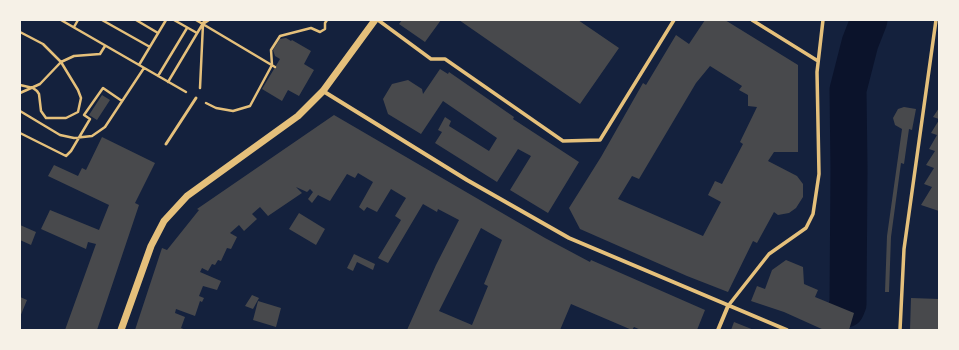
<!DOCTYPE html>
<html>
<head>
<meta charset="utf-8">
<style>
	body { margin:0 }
	#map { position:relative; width:959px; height:350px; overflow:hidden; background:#14213d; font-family:Helvetica,sans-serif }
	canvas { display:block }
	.frame { position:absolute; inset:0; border:21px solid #f6f1e7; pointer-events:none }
</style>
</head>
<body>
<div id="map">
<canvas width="959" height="350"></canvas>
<div class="frame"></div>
</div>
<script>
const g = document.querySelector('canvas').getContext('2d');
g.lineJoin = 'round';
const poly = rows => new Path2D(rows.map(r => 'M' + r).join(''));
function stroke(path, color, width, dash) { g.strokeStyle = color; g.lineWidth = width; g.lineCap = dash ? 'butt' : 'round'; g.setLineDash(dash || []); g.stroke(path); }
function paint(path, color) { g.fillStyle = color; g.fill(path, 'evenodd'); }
stroke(poly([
	[846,309,848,304,849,169,848,90,860,43,869,20]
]), '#0b132b', 37);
paint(poly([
	[402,20,441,20,425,42,399,24],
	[459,20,578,20,619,48,580,104],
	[705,20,725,20,798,65,798,152,774,152,768,161,797,176,803,184,803,197,796,208,789,213,778,215,774,212,757,243,753,241,728,292,687,276,580,229,569,208,601,157,643,83,646,85,676,35,689,44],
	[710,66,742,86,739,90,748,95,748,106,757,107,740,142,743,144,722,184,715,181,708,195,721,202,703,236,618,199,632,176,639,179,696,83],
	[286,38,291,41,292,40,311,51,304,64,314,70,299,96,288,90,282,101,262,89,280,59,275,56,273,50,280,39],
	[440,69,448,74,449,72,514,117,513,119,579,162,548,213,510,190,531,156,518,149,497,182,435,143,442,132,438,130,445,117,451,121,449,126,489,151,497,138,443,101,421,134,388,114,383,99,392,84,408,80,422,89,423,94],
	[102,95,110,100,97,120,89,115],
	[904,107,916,109,912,130,909,129,904,164,901,163,891,237,889,292,885,292,887,236,902,129,895,125,893,118,898,109],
	[939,108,939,119,933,117],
	[334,115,545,238,590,262,591,260,705,310,697,330,641,330,634,327,632,330,571,304,560,330,407,330,436,265,459,220,438,209,437,212,423,204,388,263,378,258,401,220,395,216,406,198,391,189,377,212,367,207,364,211,359,207,373,182,358,173,355,178,347,174,330,201,318,195,312,203,308,199,313,192,310,189,307,192,296,187,302,193,268,216,260,207,252,214,257,219,244,231,239,225,230,233,237,237,231,249,227,248,221,261,218,260,215,265,212,264,208,271,202,268,200,272,221,281,217,290,203,286,199,296,204,298,202,302,200,301,195,316,176,309,175,313,185,317,181,328,186,330,135,330,162,248,167,250,199,210,197,209],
	[481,228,502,240,484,284,488,286,472,325,439,311],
	[939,120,939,211,921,205,932,187,924,184,934,168,926,165,935,151,929,149,937,135,931,133],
	[102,137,155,163,135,203,139,205,97,330,65,330,96,244,88,242,86,249,41,229,50,210,99,230,109,205,48,176,54,165,78,176,82,168,86,170],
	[299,213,325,229,316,245,289,229],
	[20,225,36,232,31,245,20,240],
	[354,254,375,264,373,270,357,262,353,271,347,268],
	[786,260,803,267,804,284,818,290,815,297,854,313,849,330,824,330,784,312,751,301,757,286,765,289,772,270],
	[252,295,259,298,253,309,245,306],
	[20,297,27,300,20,317],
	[911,298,939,299,939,330,910,330],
	[258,301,281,308,276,327,253,320],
	[734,322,754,330,731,330]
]), '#48494c');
stroke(poly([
	[61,20,186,92],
	[102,20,150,47],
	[136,20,158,33],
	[174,20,197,33],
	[196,20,275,67],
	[74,27,78,20],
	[20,32,43,44,61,62,78,90,81,98,78,112,66,118,46,118,41,111,39,94,37,91,33,88,20,85],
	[139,65,166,20],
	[158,76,187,28],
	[168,82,205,20],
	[200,88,203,24,209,20],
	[20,93,40,84,61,62,74,56,100,54,105,46],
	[206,103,216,108,233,111,250,106,272,65,271,50,280,36,311,28,320,32,325,29,325,23,327,20],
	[20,111,60,135,74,138,92,136,105,127,144,68],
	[20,133,66,156,71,151,90,119,84,115,103,88,122,101]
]), '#e5c07b', 2.5);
stroke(poly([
	[166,144,196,98]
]), '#e5c07b', 3);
stroke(poly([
	[378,20,431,59,445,59,563,141,600,140,674,20],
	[752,20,818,61],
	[728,306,769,254,806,228,813,214,819,174,817,72,823,20],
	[900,330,904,249,936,20]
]), '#e5c07b', 3.5);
stroke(poly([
	[323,91,467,180,569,238,787,330],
	[718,330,728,306]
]), '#e5c07b', 4);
stroke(poly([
	[121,330,151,246,164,221,187,196,298,116,323,91,375,20]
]), '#e5c07b', 7);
</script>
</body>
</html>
